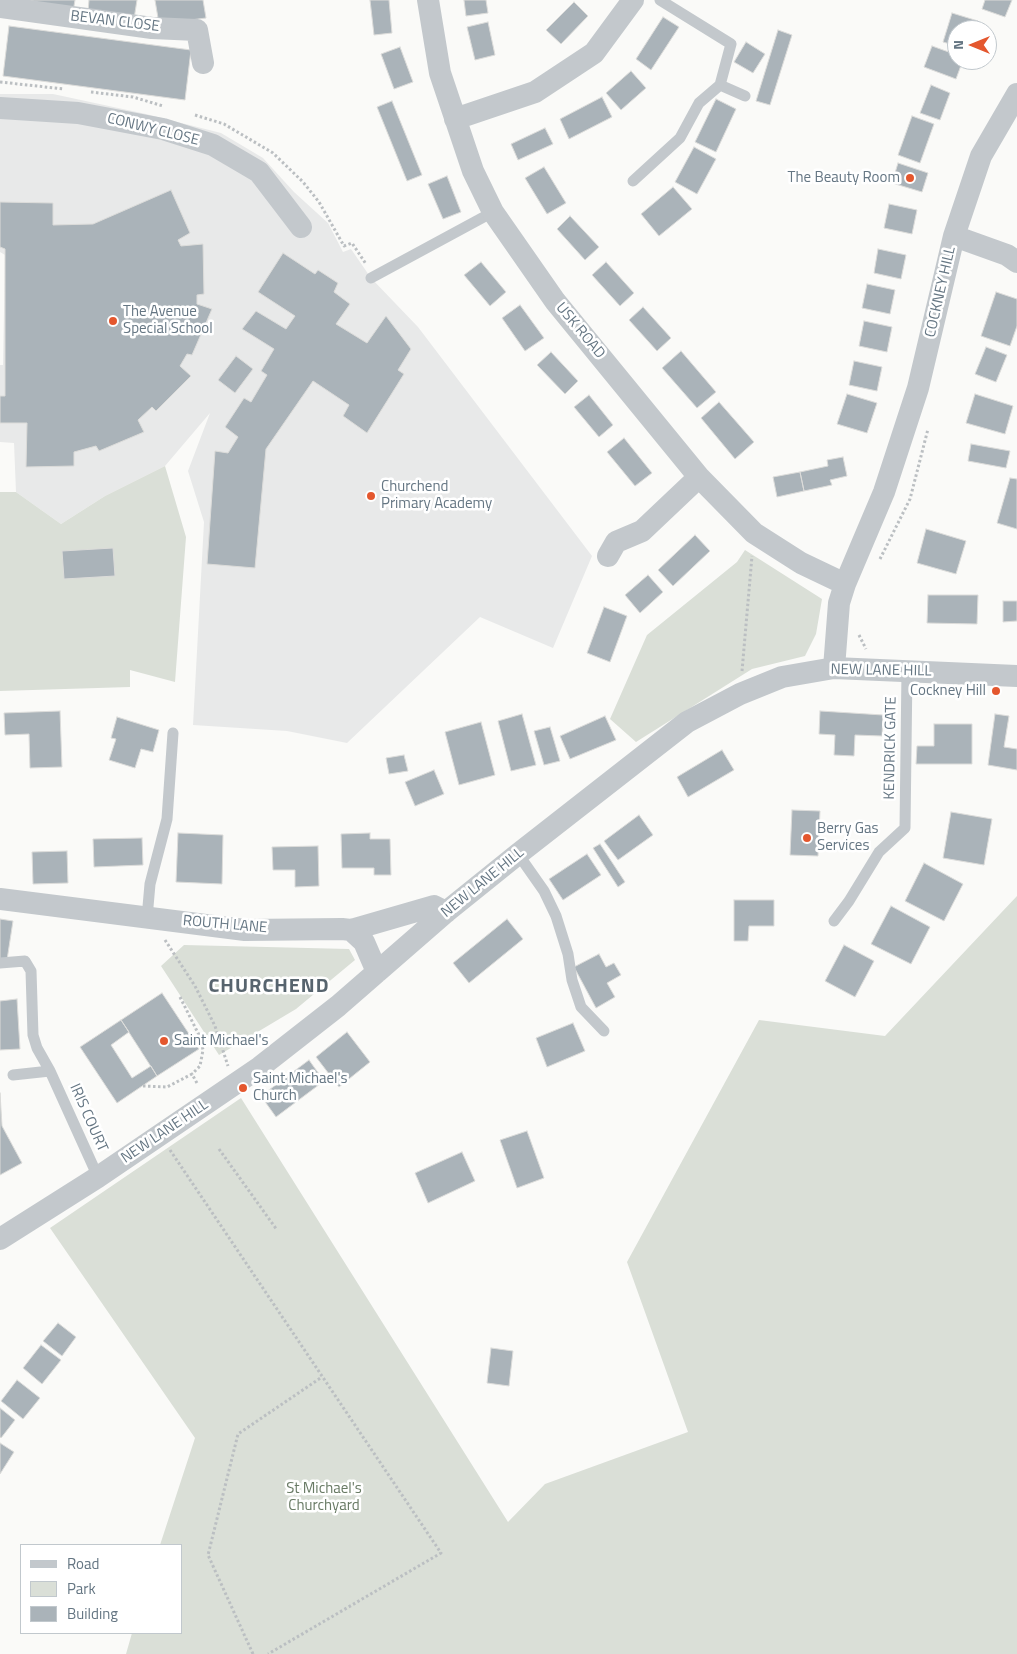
<!DOCTYPE html>
<html>
<head>
<meta charset="utf-8">
<style>
	body { margin:0 }
	#map { position:relative; width:1017px; height:1654px; overflow:hidden; background:#fafaf8; font-family:"Titillium Web",sans-serif }
	canvas { display:block }
	.legend { position:absolute; left:20px; top:1544px; width:162px; height:90px; box-sizing:border-box; background:#fff; border:1px solid #c1c8cd; margin:0; padding:6px 9px; list-style:none; font-size:15px; color:#657683 }
	.legend li { display:flex; align-items:center; gap:10px; height:25px }
	.legend b { width:25px; border:1px solid #c1c8cd }
	.north { position:absolute; left:947px; top:20px; width:50px; height:50px; box-sizing:border-box; background:#fff; border:1px solid #c1c8cd; border-radius:50%; rotate:270deg; font-size:14px; font-weight:700; line-height:20px; text-align:center; color:#657683 }
	.north::after { content:''; display:block; margin:auto; width:18px; height:22px; background:#e4572e; clip-path:polygon(50% 0,100% 100%,50% 72%,0 100%) }
</style>
</head>
<body>
<div id="map">
<canvas width="1017" height="1654"></canvas>
<ul class="legend">
<li><b style="height:6px;background:#c3c8cc"></b>Road</li>
<li><b style="height:14px;background:#dadfd7"></b>Park</li>
<li><b style="height:14px;background:#aab3b9"></b>Building</li>
</ul>
<div class="north">N</div>
</div>
<script>
const g = document.querySelector('canvas').getContext('2d');
g.lineJoin = 'round';
function paint(path, color) { g.fillStyle = color; g.fill(path, 'evenodd'); }
const poly = rows => new Path2D(rows.map(r => 'M' + r).join(''));
function stroke(path, color, width, dash) { g.strokeStyle = color; g.lineWidth = width; g.lineCap = dash ? 'butt' : 'round'; g.setLineDash(dash || []); g.stroke(path); }
function label(font, color, halo, rows, align = 'center') {
  g.font = font + ' "Titillium Web",sans-serif'; g.lineWidth = 5; g.setLineDash([]); g.textBaseline = 'middle'; g.strokeStyle = halo; g.fillStyle = color; for (const [text, x, y, turn = 0] of rows) {
    g.save(); g.translate(x, y); g.rotate((+turn || 0) * Math.PI / 180); g.textAlign = isNaN(turn) ? turn : align; if (halo) g.strokeText(text, 0, 0); g.fillText(text, 0, 0); g.restore();
  }
}
paint(poly([
	[0,94,53,94,146,114,221,133,263,158,294,192,328,223,343,252,351,249,371,278,418,327,592,556,553,648,480,617,347,743,287,731,193,725,204,522,188,471,210,413,165,466,105,496,61,524,16,492,14,443,0,442,0,365,3,365,5,255,0,252]
]), '#e8e9e9');
paint(poly([
	[165,466,186,537,175,682,130,670,130,687,0,691,0,492,16,492,61,524,105,496],
	[745,550,822,599,816,634,805,656,752,669,636,742,610,719,647,635,737,562],
	[1017,896,1017,1654,126,1654,132,1633,181,1633,181,1545,160,1545,195,1438,50,1228,241,1098,508,1522,545,1484,688,1432,627,1262,759,1020,885,1036],
	[184,945,349,949,355,960,296,1009,219,1055,161,966]
]), '#dadfd7');
const building = poly([
	[29,0,75,0,73,12,29,0],
	[89,0,137,0,134,19,88,12,89,0],
	[155,0,203,0,206,18,159,24,155,0],
	[370,0,389,0,392,33,374,35,370,0],
	[464,0,486,0,488,13,466,16,464,0],
	[985,0,1012,0,1005,17,982,9,985,0],
	[574,2,588,16,561,44,546,30,574,2],
	[952,13,978,21,975,30,957,30,957,46,943,42,952,13],
	[663,17,679,27,651,70,636,59,663,17],
	[488,22,495,55,475,60,467,27,488,22],
	[9,26,191,50,185,100,3,76,9,26],
	[778,30,792,35,770,105,756,101,778,30],
	[746,42,765,54,753,73,734,62,746,42],
	[932,46,957,55,957,60,963,60,956,79,924,67,932,46],
	[400,47,413,82,394,89,381,54,400,47],
	[631,71,646,88,621,110,606,93,631,71],
	[931,85,950,93,940,120,920,113,931,85],
	[602,97,612,117,569,139,560,119,602,97],
	[716,99,736,109,716,152,695,142,716,99],
	[392,101,422,175,407,181,377,107,392,101],
	[912,116,934,124,920,163,898,155,912,116],
	[545,128,553,144,518,160,511,144,545,128],
	[694,147,716,159,697,194,675,182,694,147],
	[898,163,928,173,922,192,892,183,898,163],
	[544,167,566,203,547,214,525,178,544,167],
	[447,176,461,212,443,219,428,184,447,176],
	[673,187,692,209,659,236,641,214,673,187],
	[171,190,190,233,178,240,181,246,203,244,204,294,197,295,197,304,212,309,192,355,187,354,180,366,191,376,156,411,152,407,138,420,144,432,99,451,96,446,74,452,74,466,26,467,27,423,0,423,0,396,5,396,5,249,0,247,0,202,53,203,53,225,93,224,171,190],
	[889,204,917,210,912,234,884,228,889,204],
	[570,216,599,247,585,260,557,229,570,216],
	[878,249,906,255,901,279,874,273,878,249],
	[283,253,315,274,318,270,338,283,334,292,350,304,336,324,367,343,386,316,411,349,398,370,404,374,367,433,343,416,349,405,313,381,266,449,255,568,207,564,215,451,228,453,238,437,225,427,244,398,251,402,267,375,261,371,274,349,242,329,256,311,286,329,295,316,258,292,283,253],
	[481,262,506,292,490,306,464,275,481,262],
	[606,262,634,293,620,306,592,275,606,262],
	[867,284,895,290,890,314,862,308,867,284],
	[996,292,1017,299,1017,326,1010,346,981,336,996,292],
	[520,305,544,338,525,351,502,318,520,305],
	[643,307,671,338,657,351,629,320,643,307],
	[864,321,892,327,887,352,859,346,864,321],
	[986,347,1007,355,996,382,975,374,986,347],
	[681,351,716,392,697,408,662,368,681,351],
	[551,352,578,381,565,394,537,365,551,352],
	[236,356,253,369,235,393,218,380,236,356],
	[854,361,882,367,877,391,849,385,854,361],
	[847,394,877,403,867,433,837,424,847,394],
	[975,394,1013,406,1005,434,966,423,975,394],
	[589,395,613,425,599,437,574,407,589,395],
	[719,402,754,442,735,459,701,418,719,402],
	[624,438,652,473,635,486,607,452,624,438],
	[971,444,1010,451,1006,468,968,461,971,444],
	[843,457,847,476,830,480,832,485,804,491,800,472,828,466,827,460,843,457],
	[800,472,804,491,777,497,773,477,800,472],
	[1010,478,1017,479,1017,529,997,523,1010,478],
	[926,529,966,541,956,574,917,563,926,529],
	[695,535,710,551,673,586,658,570,695,535],
	[113,548,115,576,64,579,62,551,113,548],
	[648,575,663,592,640,613,625,595,648,575],
	[928,595,978,595,977,624,927,623,928,595],
	[1003,601,1017,601,1017,621,1003,622,1003,601],
	[604,607,627,616,610,662,587,653,604,607],
	[60,711,62,767,30,768,29,734,5,735,4,713,60,711],
	[820,711,883,715,882,736,855,735,854,756,834,755,835,735,819,734,820,711],
	[522,714,536,765,511,771,498,721,522,714],
	[995,714,1009,716,1004,747,1017,749,1017,770,988,765,995,714],
	[605,716,616,740,570,759,560,736,605,716],
	[117,717,159,730,153,752,141,749,135,768,109,760,116,739,111,738,117,717],
	[481,722,495,775,459,785,445,732,481,722],
	[934,724,972,724,972,764,916,764,917,746,934,746,934,724],
	[550,727,560,761,544,765,534,731,550,727],
	[722,750,734,770,688,797,677,777,722,750],
	[404,755,408,771,389,774,386,758,404,755],
	[434,770,444,794,415,806,405,782,434,770],
	[792,810,820,811,818,856,790,855,792,810],
	[951,812,992,819,984,865,943,858,951,812],
	[639,815,653,835,618,860,604,841,639,815],
	[178,833,223,835,222,884,176,882,178,833],
	[370,833,370,839,390,839,391,875,374,875,374,868,342,868,341,834,370,833],
	[142,838,143,865,94,867,93,839,142,838],
	[600,844,625,882,618,887,593,848,600,844],
	[318,846,319,886,295,887,295,870,273,870,272,847,318,846],
	[67,851,68,883,33,884,32,852,67,851],
	[587,854,601,875,563,900,549,879,587,854],
	[924,863,963,884,944,921,905,901,924,863],
	[734,900,774,900,774,926,749,926,748,941,734,941,734,900],
	[891,906,930,927,911,964,871,944,891,906],
	[0,919,13,921,7,960,0,959,0,919],
	[507,919,523,939,469,983,453,963,507,919],
	[844,945,874,961,855,997,825,981,844,945],
	[599,954,606,967,614,963,621,975,607,983,615,997,596,1008,574,967,599,954],
	[162,993,199,1049,157,1076,121,1020,162,993],
	[17,999,20,1049,0,1050,0,1001,17,999],
	[121,1020,129,1032,111,1045,132,1078,151,1066,157,1076,117,1103,80,1047,121,1020],
	[573,1023,585,1051,547,1067,536,1038,573,1023],
	[347,1032,370,1062,339,1087,316,1057,347,1032],
	[309,1060,324,1081,276,1117,261,1096,309,1060],
	[0,1093,2,1126,22,1163,0,1175,0,1093],
	[527,1131,544,1178,517,1188,500,1140,527,1131],
	[462,1152,475,1181,428,1203,415,1173,462,1152],
	[58,1323,76,1337,62,1356,43,1341,58,1323],
	[41,1345,61,1360,42,1384,23,1368,41,1345],
	[491,1348,513,1351,509,1386,487,1383,491,1348],
	[17,1380,40,1398,23,1419,1,1401,17,1380],
	[0,1408,15,1420,1,1438,0,1437,0,1408],
	[0,1443,14,1452,0,1474,0,1443]
]);
paint(building, '#aab3b9');
stroke(building, '#dcdcda', 1);
stroke(poly([
	[0,82,64,89],
	[91,92,133,97,163,106],
	[195,115,224,124,273,153,303,182,319,202,344,246,352,243,366,264],
	[880,559,910,499,928,429],
	[859,635,866,649],
	[742,671,752,556],
	[165,940,195,986,215,1026,228,1066],
	[180,997,201,1039,203,1050,200,1066,192,1074],
	[143,1086,167,1087,192,1074,198,1085],
	[219,1149,277,1230],
	[170,1150,441,1553,268,1654],
	[253,1654,208,1555,238,1434,322,1377]
]), '#bbbfc2', 3, [2.5, 2.5]);
stroke(poly([
	[720,85,745,96],
	[633,181,680,138,699,103,720,85,731,44,660,0],
	[371,278,493,212],
	[518,854,544,891,556,916,568,954,572,980,581,1007,604,1031],
	[147,918,150,884,167,819,173,733],
	[834,921,849,901,879,852,905,828,907,670],
	[0,963,25,961,31,971,33,1035,37,1048,50,1071],
	[13,1075,50,1071,98,1177]
]), '#c3c8cc', 11);
stroke(poly([
	[428,0,440,73,473,171,493,212,555,301,699,477,754,533,801,563,845,584],
	[0,7,152,28,197,30,203,63],
	[0,108,78,113,163,129,213,145,259,172,301,227],
	[455,119,535,92,594,53,633,0],
	[954,236,1007,255,1017,262],
	[608,556,616,542,642,531,699,477],
	[834,668,839,603,845,584,884,492,918,388,954,236,981,156,1017,94],
	[0,899,245,930,342,929,351,930,434,906,446,912],
	[351,930,364,942,377,972],
	[0,1239,98,1177,260,1067,338,1006,446,912,518,854,687,722,740,694,782,677,834,668,1017,676]
]), '#c3c8cc', 22);
for (const [x, y, r, color] of [
	[910,178,5,"#e4572e"],
	[113,321,5,"#e4572e"],
	[371,496,5,"#e4572e"],
	[996,691,5,"#e4572e"],
	[807,838,5,"#e4572e"],
	[164,1041,5,"#e4572e"],
	[243,1088,5,"#e4572e"]
]) { const dot = new Path2D(); dot.arc(x, y, r, 0, 2 * Math.PI); g.fillStyle = color; g.fill(dot); stroke(dot, '#fff', 2); }
label('15px', '#657683', '#fff', [
	["BEVAN CLOSE",115,22,7],
	["CONWY CLOSE",153,130,14],
	["COCKNEY HILL",941,292,-77],
	["USK ROAD",580,331,50],
	["NEW LANE HILL",881,671,1],
	["KENDRICK GATE",891,748,-89],
	["NEW LANE HILL",483,883,-39],
	["ROUTH LANE",225,925,5],
	["IRIS COURT",88,1118,66],
	["NEW LANE HILL",165,1132,-34]
]);
label('15px', '#657683', '#fff', [
	["The Beauty Room",900,178,"right"],
	["The Avenue",123,312],
	["Special School",123,329],
	["Churchend",381,487],
	["Primary Academy",381,504],
	["Cockney Hill",986,691,"right"],
	["Berry Gas",817,829],
	["Services",817,846],
	["Saint Michael's",174,1041],
	["Saint Michael's",253,1079],
	["Church",253,1096]
], 'left');
label('15px', '#687a64', '#fff', [
	["St Michael's",324,1489],
	["Churchyard",324,1506]
]);
g.letterSpacing = '1px';
label('bold 20px', '#57646e', '#fff', [
	["CHURCHEND",269,987]
]);
g.letterSpacing = '0px';
</script>
</body>
</html>
